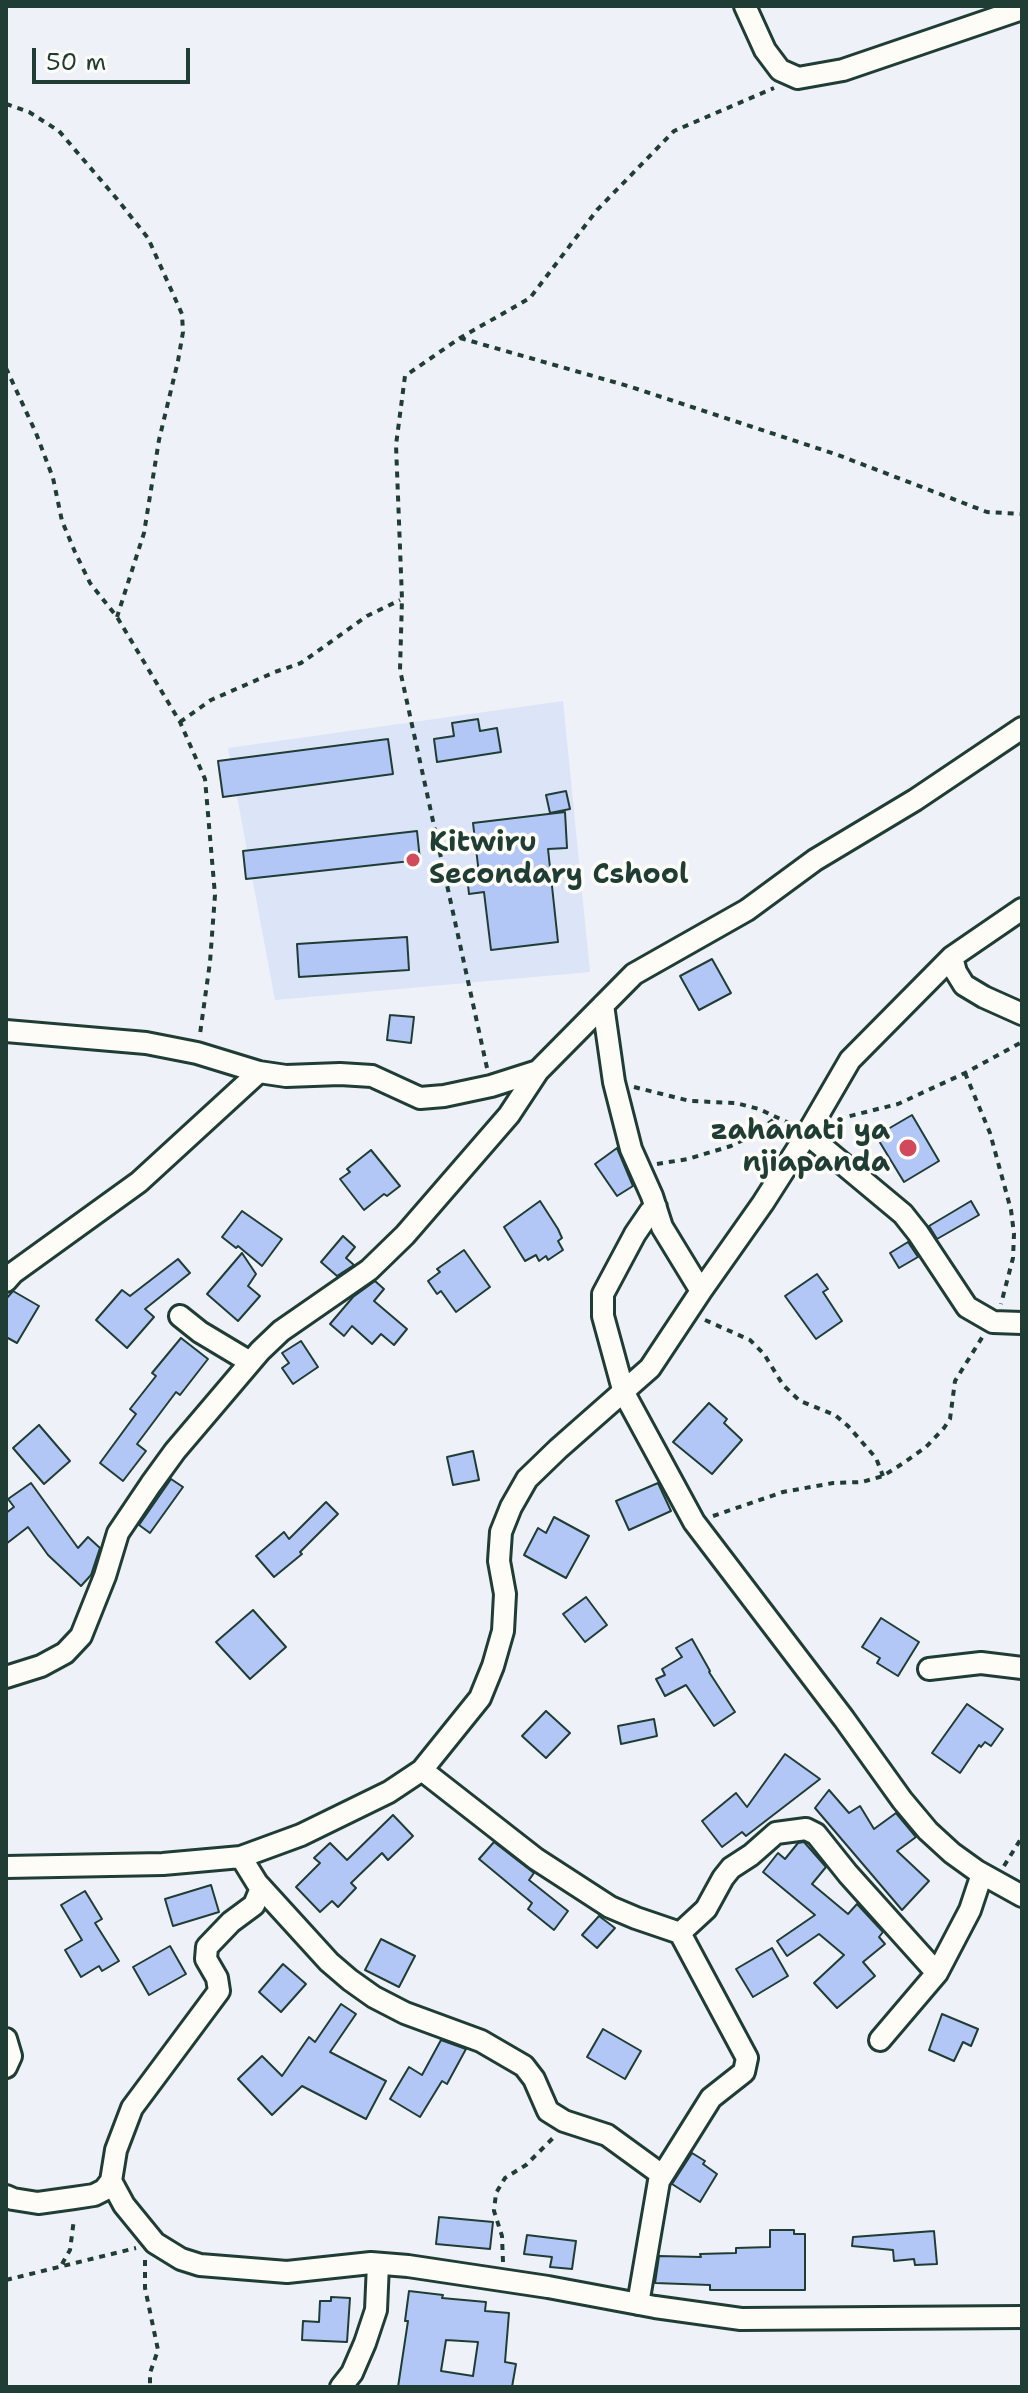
<!DOCTYPE html>
<html>
<head>
<meta charset="utf-8">
<style>
	body { margin:0 }
	#map { position:relative; width:1028px; height:2393px; overflow:hidden; background:#eef1f7; font-family:"Shantell Sans",sans-serif }
	canvas { display:block }
	.frame { position:absolute; inset:0; border:8px solid #1f3d34; pointer-events:none }
	.scale { position:absolute; left:32px; top:48px; width:158px; height:36px; box-sizing:border-box; border:4px solid #1f3d34; border-top:0; padding-left:10px; font-size:24px; line-height:28px; white-space:nowrap; color:#1f3d34; -webkit-text-stroke:6px #fdfcf7; paint-order:stroke }
</style>
</head>
<body>
<div id="map">
<canvas width="1028" height="2393"></canvas>
<div class="frame"></div>
<div class="scale">50 m</div>
</div>
<script>
const g = document.querySelector('canvas').getContext('2d');
g.lineJoin = 'round';
function paint(path, color) { g.fillStyle = color; g.fill(path, 'evenodd'); }
const poly = rows => new Path2D(rows.map(r => 'M' + r).join(''));
function stroke(path, color, width, dash) { g.strokeStyle = color; g.lineWidth = width; g.lineCap = dash ? 'butt' : 'round'; g.setLineDash(dash || []); g.stroke(path); }
function label(font, color, halo, rows, align = 'center') {
  g.font = font + ' "Shantell Sans",sans-serif'; g.lineWidth = 7; g.setLineDash([]); g.textBaseline = 'middle'; g.strokeStyle = halo; g.fillStyle = color; for (const [text, x, y, turn = 0] of rows) {
    g.save(); g.translate(x, y); g.rotate((+turn || 0) * Math.PI / 180); g.textAlign = isNaN(turn) ? turn : align; if (halo) g.strokeText(text, 0, 0); g.fillText(text, 0, 0); g.restore();
  }
}
paint(poly([
	[563,701,590,972,275,1000,228,748]
]), '#dce4f7');
const building = poly([
	[478,719,480,731,497,728,501,752,437,762,434,739,454,736,452,723,478,719],
	[388,739,393,774,223,797,218,761,388,739],
	[566,791,570,809,550,813,546,795,566,791],
	[565,812,567,848,548,849,558,942,491,950,484,892,469,894,467,876,479,874,473,823,565,812],
	[417,831,420,860,246,879,243,851,417,831],
	[407,937,409,970,299,977,297,944,407,937],
	[712,959,731,993,699,1010,680,976,712,959],
	[390,1015,414,1017,411,1043,387,1040,390,1015],
	[912,1115,939,1161,904,1182,876,1136,912,1115],
	[617,1148,633,1186,617,1196,595,1164,617,1148],
	[371,1150,400,1186,387,1196,384,1194,364,1210,340,1179,350,1172,347,1169,371,1150],
	[540,1201,558,1229,562,1238,558,1241,563,1250,548,1260,546,1256,539,1261,536,1255,525,1261,504,1227,540,1201],
	[971,1201,979,1215,937,1239,929,1226,971,1201],
	[242,1211,282,1239,262,1266,238,1246,236,1248,222,1237,242,1211],
	[343,1236,355,1247,346,1258,354,1265,337,1276,321,1262,343,1236],
	[908,1242,918,1257,899,1268,890,1253,908,1242],
	[464,1250,490,1287,456,1312,441,1291,437,1294,428,1281,440,1272,437,1269,464,1250],
	[242,1253,256,1274,248,1286,260,1296,238,1321,207,1294,242,1253],
	[178,1259,190,1273,145,1309,154,1317,127,1348,96,1320,122,1290,130,1296,178,1259],
	[817,1274,828,1289,823,1292,842,1321,816,1339,785,1296,817,1274],
	[375,1281,384,1289,374,1301,407,1329,394,1345,381,1334,372,1344,352,1326,344,1336,330,1324,353,1297,375,1281],
	[13,1291,39,1306,17,1343,6,1337,6,1299,13,1291],
	[181,1338,208,1359,180,1395,176,1392,137,1444,146,1451,123,1481,100,1463,136,1414,130,1409,156,1376,152,1373,181,1338],
	[301,1341,318,1367,293,1384,282,1368,289,1363,282,1353,301,1341],
	[709,1403,727,1419,724,1423,742,1440,712,1474,673,1442,709,1403],
	[39,1425,70,1461,44,1484,13,1448,39,1425],
	[473,1451,479,1480,453,1485,447,1457,473,1451],
	[171,1479,183,1487,150,1533,139,1525,171,1479],
	[31,1483,78,1548,88,1537,100,1548,91,1575,81,1586,48,1555,28,1527,6,1544,6,1513,14,1507,8,1499,31,1483],
	[658,1483,671,1511,629,1530,616,1501,658,1483],
	[326,1502,338,1514,300,1552,302,1554,274,1577,256,1556,284,1532,289,1539,326,1502],
	[554,1517,589,1536,566,1578,524,1555,538,1528,546,1533,554,1517],
	[586,1597,607,1625,585,1642,563,1614,586,1597],
	[253,1610,286,1647,250,1679,216,1642,253,1610],
	[881,1618,919,1642,898,1676,877,1663,880,1658,862,1647,881,1618],
	[692,1639,710,1671,709,1672,735,1712,714,1726,686,1685,665,1696,656,1679,665,1675,662,1669,682,1657,676,1648,692,1639],
	[967,1704,1003,1729,991,1746,985,1742,981,1747,979,1745,960,1773,932,1753,967,1704],
	[546,1711,570,1733,546,1758,522,1736,546,1711],
	[654,1719,657,1736,621,1744,618,1726,654,1719],
	[785,1754,820,1779,746,1836,742,1832,722,1847,702,1821,736,1793,747,1807,785,1754],
	[829,1790,849,1813,860,1806,874,1829,896,1813,916,1837,897,1851,929,1881,902,1910,815,1808,829,1790],
	[393,1815,413,1836,388,1860,382,1853,351,1883,356,1888,338,1907,332,1901,320,1912,296,1887,320,1863,314,1858,330,1843,347,1860,393,1815],
	[494,1842,534,1873,529,1880,568,1911,554,1930,528,1909,532,1903,479,1859,494,1842],
	[804,1842,826,1867,812,1884,848,1914,857,1904,883,1932,879,1937,885,1944,863,1962,875,1976,837,2008,814,1983,844,1955,819,1934,787,1956,777,1941,815,1915,763,1872,778,1853,785,1859,798,1843,804,1842],
	[211,1885,219,1912,173,1926,165,1899,211,1885],
	[85,1891,102,1919,95,1923,119,1961,102,1971,99,1966,81,1977,65,1950,82,1940,61,1905,85,1891],
	[599,1916,615,1928,597,1948,582,1935,599,1916],
	[381,1939,415,1956,399,1987,365,1970,381,1939],
	[170,1946,186,1974,149,1995,133,1967,170,1946],
	[772,1948,788,1976,753,1997,736,1969,772,1948],
	[283,1964,306,1984,281,2012,259,1992,283,1964],
	[341,2004,356,2014,330,2052,386,2081,366,2119,302,2086,272,2115,238,2079,262,2056,282,2076,309,2037,315,2042,341,2004],
	[942,2014,978,2029,971,2046,963,2042,954,2061,929,2050,942,2014],
	[603,2029,641,2051,625,2079,587,2057,603,2029],
	[441,2040,466,2049,447,2084,442,2081,420,2117,390,2099,409,2067,422,2075,441,2040],
	[692,2153,705,2161,703,2164,717,2174,700,2202,672,2184,692,2153],
	[439,2217,493,2222,490,2249,436,2244,439,2217],
	[770,2230,794,2230,794,2234,805,2234,805,2290,710,2290,710,2285,655,2283,659,2256,701,2257,700,2254,736,2253,736,2248,770,2247,770,2230],
	[934,2231,937,2264,915,2265,914,2259,894,2261,893,2250,852,2246,853,2237,934,2231],
	[527,2235,576,2241,572,2269,550,2267,552,2257,524,2254,527,2235],
	[409,2291,443,2295,442,2298,486,2302,485,2311,509,2313,505,2362,516,2364,512,2387,398,2387,408,2321,405,2321,409,2291],
	[446,2340,478,2342,473,2376,441,2371,446,2340],
	[331,2297,350,2298,347,2342,302,2340,303,2321,319,2322,320,2301,331,2301,331,2297]
]);
paint(building, '#b3c7f6');
stroke(building, '#1f3d34', 2);
const minor = poly([
	[745,6,765,50,780,70,798,78,843,70,1022,9],
	[952,957,956,972,964,985,984,997,1022,1014],
	[603,1005,614,1082,631,1149,652,1196,662,1227,701,1291],
	[6,1031,146,1043,197,1053,259,1072,286,1076,340,1074,372,1076,420,1098,444,1096,491,1086,538,1071],
	[807,1134,903,1214,918,1233,967,1307,993,1322,1022,1323],
	[656,1207,650,1212,635,1234,603,1294,603,1316,624,1393,694,1522,844,1719,902,1800,928,1831,952,1853,977,1871,1022,1896],
	[6,1281,13,1273,139,1182,259,1072],
	[180,1316,200,1332,250,1362],
	[929,1669,981,1663,1022,1668],
	[6,1677,41,1666,65,1653,81,1636,105,1576,118,1533,151,1484,175,1451,260,1351,281,1331,369,1270,405,1235,509,1115,538,1071,634,974,747,910,815,860,915,800,1022,728],
	[422,1770,536,1859,610,1907,636,1918,680,1933,747,2058,744,2072,711,2098,659,2181,638,2304],
	[241,1857,257,1883,329,1962,350,1980,374,1997,405,2013,481,2041,524,2066,534,2079,548,2111,564,2121,607,2135,662,2175],
	[6,1867,163,1864,241,1857,301,1835,389,1792,422,1770,480,1698,493,1666,503,1631,505,1594,499,1561,501,1532,511,1507,527,1479,558,1449,650,1368,701,1291,763,1203,807,1134,850,1060,952,957,1022,909],
	[680,1933,706,1909,723,1878,731,1868,751,1855,776,1833,806,1829,816,1834,848,1874,937,1973],
	[6,2039,11,2056,6,2067],
	[880,2040,937,1973,970,1910,982,1874],
	[111,2181,124,2205,155,2243,181,2259,200,2265,287,2272,371,2263,408,2266,548,2287,655,2307,741,2319,1022,2317],
	[6,2196,13,2199,38,2203,74,2198,94,2195,104,2190,111,2181,116,2150,132,2108,219,1991,217,1978,206,1959,207,1947,231,1922,254,1905,261,1888],
	[341,2387,352,2373,365,2343,376,2310,378,2264]
]);
stroke(minor, '#1f3d34', 26);
stroke(poly([
	[6,104,29,112,59,131,117,199,148,238,182,314,183,332,178,361,159,440,144,533,117,617],
	[460,338,628,386,838,455,987,512,1022,514],
	[6,368,36,433,53,478,62,521,75,552,90,583,117,617,180,722,205,779,215,895,210,962,200,1034],
	[180,722,211,700,275,672,301,663,367,616,400,600],
	[487,1068,400,670,402,599,396,445,405,376,460,338,530,298,597,210,674,131,774,88],
	[965,1073,990,1133,1011,1210,1014,1234,1013,1258,1001,1304],
	[634,1087,690,1101,736,1103,759,1109,791,1124],
	[838,1119,898,1104,965,1073,1022,1042],
	[657,1164,688,1159,731,1146,755,1134,777,1117],
	[705,1320,750,1340,764,1354,783,1385,800,1401,835,1415,848,1426,876,1458,883,1476],
	[713,1516,783,1492,833,1483,862,1482,883,1476,905,1462,926,1447,944,1428,950,1419,955,1381,983,1336],
	[1004,1866,1022,1837],
	[145,2260,145,2288,158,2350,150,2373,150,2387],
	[503,2262,502,2236,494,2211,496,2193,505,2178,526,2165,553,2138],
	[62,2264,70,2250,74,2219],
	[6,2280,136,2248]
]), '#1f3d34', 4, [6, 6]);
stroke(minor, '#fdfcf7', 20);
for (const [x, y, r, color] of [
	[413,860,8,"#d1495b"],
	[908,1148,10,"#d1495b"]
]) { const dot = new Path2D(); dot.arc(x, y, r, 0, 2 * Math.PI); g.fillStyle = color; g.fill(dot); stroke(dot, '#fdfcf7', 3); }
label('bold 28px', '#1f3d34', '#fdfcf7', [
	["Kitwiru",429,844],
	["Secondary Cshool",429,876],
	["zahanati ya",890,1132,"right"],
	["njiapanda",890,1164,"right"]
], 'left');
</script>
</body>
</html>
